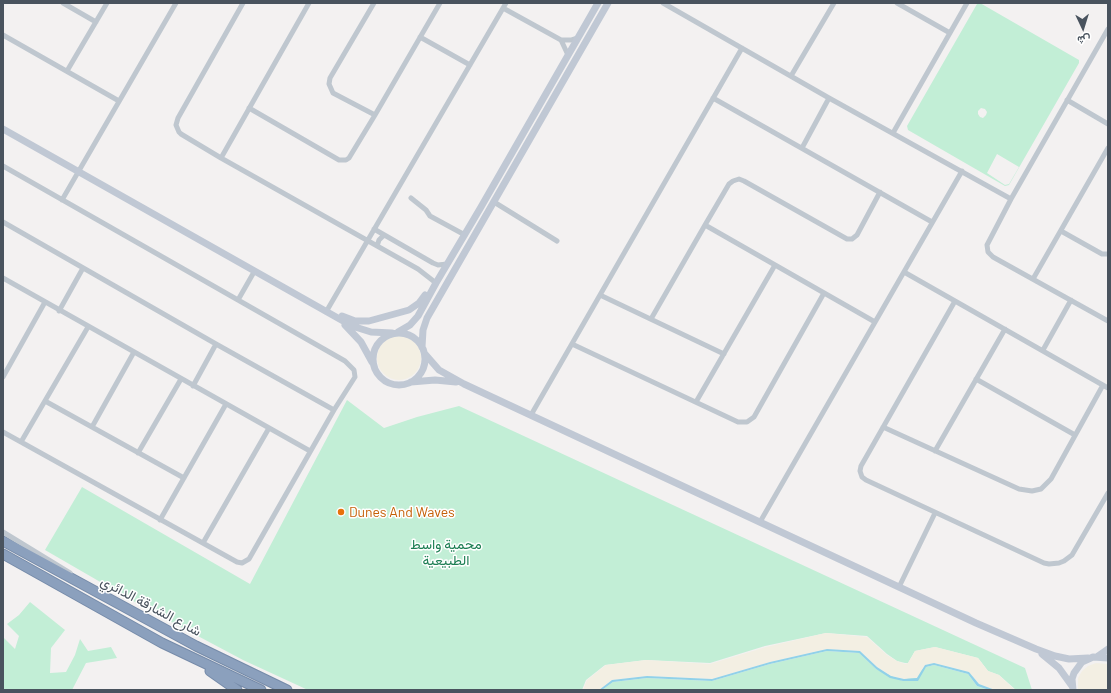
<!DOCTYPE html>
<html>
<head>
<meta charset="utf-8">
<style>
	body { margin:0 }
	#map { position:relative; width:1111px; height:693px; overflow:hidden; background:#f3f1f1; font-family:Barlow,Vazirmatn,sans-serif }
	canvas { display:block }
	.frame { position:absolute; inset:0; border:4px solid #49535e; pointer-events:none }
	.north { position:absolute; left:1063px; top:8px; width:40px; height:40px; -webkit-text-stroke:3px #fff; paint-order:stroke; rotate:176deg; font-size:11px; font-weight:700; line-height:16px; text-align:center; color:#49535e }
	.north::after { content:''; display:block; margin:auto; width:14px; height:18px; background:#49535e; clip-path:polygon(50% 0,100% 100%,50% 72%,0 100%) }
</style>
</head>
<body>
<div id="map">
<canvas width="1111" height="693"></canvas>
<div class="frame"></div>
<div class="north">ش</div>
</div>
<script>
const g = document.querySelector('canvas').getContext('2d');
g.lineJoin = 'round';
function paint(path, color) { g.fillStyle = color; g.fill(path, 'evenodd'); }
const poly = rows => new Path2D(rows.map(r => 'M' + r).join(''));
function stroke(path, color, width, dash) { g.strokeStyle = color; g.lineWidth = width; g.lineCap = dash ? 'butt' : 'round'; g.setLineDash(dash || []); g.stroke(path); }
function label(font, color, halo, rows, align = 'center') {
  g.font = font + ' Barlow,Vazirmatn,sans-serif'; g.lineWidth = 3; g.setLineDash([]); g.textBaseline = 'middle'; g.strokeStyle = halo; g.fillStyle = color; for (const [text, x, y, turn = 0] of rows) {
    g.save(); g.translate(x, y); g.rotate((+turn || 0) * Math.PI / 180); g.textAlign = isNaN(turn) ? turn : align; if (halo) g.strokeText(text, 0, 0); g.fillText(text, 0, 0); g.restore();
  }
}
paint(poly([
	[980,3,1079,60,1079,63,1009,185,1005,186,908,130,907,126,977,4],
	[981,108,985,109,987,112,986,115,983,118,980,117,978,114,978,111],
	[997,154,1019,167,1009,184,1005,185,987,173],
	[347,400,384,428,417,417,459,406,1025,668,1032,690,1016,690,999,675,988,671,978,658,935,647,915,651,908,663,905,663,897,661,887,654,867,636,826,633,765,646,710,663,646,660,605,665,586,680,582,690,308,690,243,660,147,609,45,550,82,487,250,584],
	[30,602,65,630,51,648,50,673,66,672,75,655,80,639,88,651,111,647,117,658,86,663,72,690,3,690,3,637,15,649,19,636,7,624,19,615],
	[827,651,859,653,876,669,903,681,926,667,934,665,968,674,977,686,989,690,602,690,613,682,647,678,712,681,770,664]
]), '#c2eed6');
paint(poly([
	'377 358a22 22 0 1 1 44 0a22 22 0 1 1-44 0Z',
	[826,633,867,637,887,655,897,661,905,664,908,663,915,651,935,647,978,658,988,671,999,675,1015,690,994,690,979,684,969,672,934,663,925,665,917,678,904,679,891,676,877,667,860,651,827,649,770,662,712,679,647,676,612,680,599,690,583,690,587,680,606,665,646,660,710,664,766,647],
	[1096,663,1108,664,1108,690,1078,690,1078,678,1082,671,1088,666]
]), '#f3efe3');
paint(poly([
	[827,649,860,651,877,667,891,676,904,679,917,678,925,665,934,663,969,672,979,684,995,690,989,690,977,686,968,674,934,665,926,667,918,681,903,681,890,678,876,669,859,653,827,651,770,664,712,681,647,678,613,682,602,690,599,690,612,680,647,676,712,679,770,662]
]), '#91d1e9');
const motorway = poly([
	[3,541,196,646,287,690],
	[3,554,162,643,261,690],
	[210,671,237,690]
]);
stroke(motorway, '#768ba9', 11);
stroke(poly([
	[63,3,96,22],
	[243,3,178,118,176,125,179,132,181,134,221,158,418,269,436,283],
	[374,3,330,78,329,84,333,93,375,115],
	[663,3,829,98,1011,199],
	[897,3,950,33],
	[503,8,561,40,571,40,577,38],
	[1108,29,1011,199,987,245,988,252,993,257,1108,321],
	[3,35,119,101],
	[420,37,470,65],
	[561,40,568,55],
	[67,71,107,3],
	[791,76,834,3],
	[713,98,932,222],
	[1067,100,1108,124],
	[249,108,339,160,346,160,349,158,375,115,440,3],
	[893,133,967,3],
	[802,148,829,98],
	[221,158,309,3],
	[3,166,345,361,354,370,355,377,334,410,249,559,242,563,237,562,3,432],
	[411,198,426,210,430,216,465,235],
	[62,200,176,3],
	[494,202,557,241],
	[3,222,216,344,334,410],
	[705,225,875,322],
	[374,229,433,263,438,265,447,264],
	[1061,231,1102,254,1108,254],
	[377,246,379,240,384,235],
	[904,272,1108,388],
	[3,278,310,451],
	[1033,279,1108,148],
	[600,295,724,354],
	[238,300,254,272],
	[955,301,861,466,860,471,862,477,866,480,1044,563,1049,564,1059,563,1064,561,1072,555,1108,493],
	[59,311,83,268],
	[326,312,506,3],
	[651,319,705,225,729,184,733,181,739,179,744,181,847,239,852,239,857,235,880,192],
	[572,344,738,422,747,422,754,417,824,293],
	[1043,350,1071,300],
	[3,377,45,302],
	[976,379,1075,435],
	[193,386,216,344],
	[45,401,184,478],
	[696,402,775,265],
	[531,415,742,48],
	[92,427,134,352],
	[883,427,1019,489,1032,491,1041,489,1051,479,1103,385],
	[21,442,88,327],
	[935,451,1005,329],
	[138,453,181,379],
	[160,520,226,404],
	[760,522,962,171],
	[3,532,70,573],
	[203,543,269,428],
	[899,587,935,513]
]), '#bfc7cf', 5);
stroke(poly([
	[3,129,352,326,371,332,392,333],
	[342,316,355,321,369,321,409,310,419,303,425,295],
	[345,325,361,342,372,362],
	[398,332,410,325,418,316,436,283,481,207,598,3],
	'373 359a26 26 0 1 1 52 0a26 26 0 1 1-52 0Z',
	[422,347,423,330,427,318,608,3],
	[425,354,439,370,464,384,976,623,1036,649,1055,656,1069,659,1088,658],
	[411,382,435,380,456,382],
	[1042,654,1059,668,1072,686],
	[1098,656,1108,649],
	[1073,690,1072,679,1074,673,1082,662,1093,657,1108,658]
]), '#c0c8d4', 7);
stroke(motorway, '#8ba0bd', 9);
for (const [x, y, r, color] of [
	[341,512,4,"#e8710a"]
]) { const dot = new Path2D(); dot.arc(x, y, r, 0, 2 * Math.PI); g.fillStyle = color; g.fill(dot); stroke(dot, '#fff', 1.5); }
label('14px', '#c56008', '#fff', [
	["Dunes And Waves",349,512]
], 'left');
label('14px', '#1c7e53', '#fff', [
	["محمية واسط",446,544],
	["الطبيعية",446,560]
]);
label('14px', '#49535e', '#fff', [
	["شارع الشارقة الدائري",151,606,28]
]);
</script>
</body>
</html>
